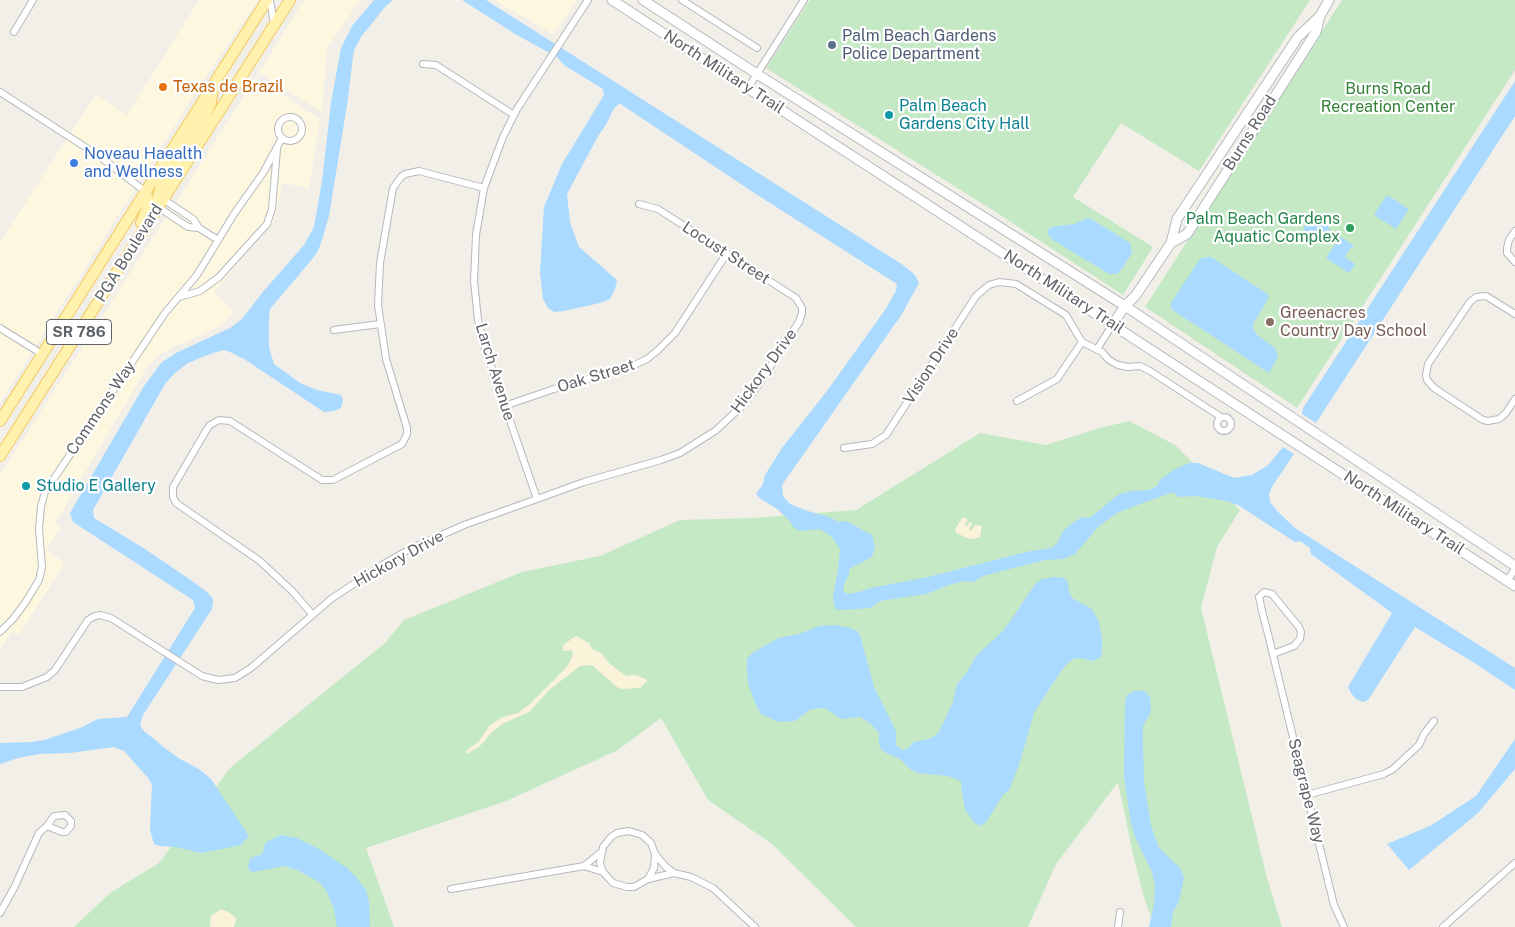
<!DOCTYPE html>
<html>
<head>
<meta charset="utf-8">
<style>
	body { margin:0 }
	canvas { display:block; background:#f1efe8 }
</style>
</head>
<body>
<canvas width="1515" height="927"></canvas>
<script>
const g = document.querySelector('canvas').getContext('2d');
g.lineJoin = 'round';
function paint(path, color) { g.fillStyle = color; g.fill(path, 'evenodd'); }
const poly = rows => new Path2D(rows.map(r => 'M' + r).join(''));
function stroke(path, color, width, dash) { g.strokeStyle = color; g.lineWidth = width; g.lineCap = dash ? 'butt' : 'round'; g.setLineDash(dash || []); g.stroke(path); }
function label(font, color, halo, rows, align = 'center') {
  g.font = font + ' "Public Sans",sans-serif'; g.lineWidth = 4.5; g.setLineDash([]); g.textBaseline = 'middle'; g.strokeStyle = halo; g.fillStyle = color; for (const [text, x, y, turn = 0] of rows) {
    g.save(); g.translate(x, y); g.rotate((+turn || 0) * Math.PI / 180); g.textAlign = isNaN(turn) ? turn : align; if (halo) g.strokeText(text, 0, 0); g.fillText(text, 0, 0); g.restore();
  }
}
paint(poly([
	[199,0,258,0,196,92,0,403,0,242,96,94,127,115],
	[304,0,360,0,327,48,322,112,259,73],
	[494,0,577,0,553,34],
	[256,78,320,119,309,188,282,183,275,220,214,292,234,312,222,324,204,334,173,347,159,355,148,366,55,523,61,527,46,550,65,563,19,635,12,631,0,649,0,475]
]), '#fef7e0');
paint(poly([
	[810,0,1310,0,1199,171,1121,123,1073,197,1153,247,1123,295,994,211,766,68],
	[1342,0,1515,0,1515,70,1297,408,1145,307],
	[1129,421,1175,445,1240,510,1217,547,1201,608,1267,878,1282,927,1155,927,1145,901,1133,854,1118,782,1056,864,1028,927,856,927,772,844,708,800,661,718,618,750,506,801,366,848,394,927,74,927,110,893,159,863,230,768,385,643,404,620,522,572,600,556,680,520,752,518,856,510,980,433,1046,445,1100,428]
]), '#c5e8c5');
paint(poly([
	[963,517,968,520,965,524,966,527,970,522,972,523,969,528,971,531,975,525,982,526,980,537,970,539,956,533,955,529],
	[576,636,589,643,592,649,601,653,609,663,626,676,635,675,646,679,647,681,640,688,622,689,617,687,592,665,580,666,549,690,529,712,502,724,491,733,480,746,466,754,466,751,479,741,490,725,503,717,518,713,530,704,566,668,572,658,573,653,572,650,563,651,563,645],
	[221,909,230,913,235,917,236,919,234,927,210,927,211,916]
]), '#fbf3d9');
paint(poly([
	[374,0,393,0,385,7,361,37,354,50,347,105,329,216,322,240,318,251,309,263,270,309,269,317,269,347,274,364,300,383,317,390,341,395,343,400,341,408,334,411,324,412,244,359,230,352,224,350,210,354,188,363,175,373,165,384,93,510,94,518,145,549,195,583,208,593,213,599,212,609,143,715,140,725,143,730,166,749,180,759,199,769,211,779,249,836,241,845,201,853,176,847,160,846,154,844,150,830,152,785,149,779,124,751,114,747,70,753,40,754,18,758,0,764,0,743,31,742,44,740,80,728,98,719,127,717,195,608,193,600,73,522,70,513,144,386,162,362,176,353,230,328,242,319,262,293,304,245,314,227,322,181,331,103,341,48,352,26],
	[462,0,486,0,903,265,915,275,919,283,902,314,782,485,783,496,790,504,808,511,829,517,839,522,846,521,872,535,875,547,872,557,849,569,849,574,844,585,843,591,847,594,855,593,871,588,928,577,1030,551,1052,548,1057,543,1064,530,1074,522,1081,518,1091,517,1119,494,1132,491,1149,490,1157,486,1160,480,1175,469,1189,463,1198,463,1234,478,1252,475,1268,465,1283,447,1294,454,1273,485,1269,494,1270,502,1277,511,1295,528,1515,668,1515,690,1476,664,1415,627,1368,700,1363,702,1356,699,1351,693,1348,687,1392,613,1311,554,1310,548,1300,541,1295,542,1238,505,1226,501,1196,496,1179,497,1173,492,1119,512,1099,526,1075,554,1063,559,1045,560,983,576,973,582,964,581,949,585,926,594,880,601,870,608,840,610,835,609,833,597,838,570,840,549,832,537,820,529,801,531,794,528,790,521,777,509,761,499,756,494,763,484,765,475,782,448,827,391,885,310,896,291,897,284,759,196,619,103,613,110,606,125,598,136,567,194,570,222,579,247,617,280,615,289,610,299,600,303,564,311,554,312,548,308,543,299,540,272,544,207,562,164,604,95,603,89,564,65,557,57,515,34],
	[1515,81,1515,116,1316,423,1302,414,1303,408],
	[1387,195,1409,209,1396,229,1374,215],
	[1088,218,1093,220,1130,243,1132,253,1122,269,1117,274,1109,274,1053,240,1048,234,1048,230,1052,227,1074,224],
	[1316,219,1319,219,1326,223,1330,230,1329,234,1323,239,1308,241,1303,234,1305,224,1307,221],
	[1338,235,1354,246,1352,248,1351,247,1345,257,1355,264,1349,273,1326,258,1338,240,1337,238],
	[1206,257,1211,257,1269,295,1269,297,1253,324,1253,328,1257,335,1275,348,1278,357,1269,373,1171,309,1171,303,1200,259],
	[1054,577,1064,578,1068,582,1069,591,1072,598,1092,609,1098,620,1102,636,1102,652,1101,657,1092,661,1080,658,1073,659,1066,665,1057,677,1034,713,1019,765,1009,790,1003,795,986,822,981,826,975,823,965,810,962,792,961,781,947,776,919,773,911,770,900,759,886,753,881,749,879,744,879,733,872,725,860,717,841,719,825,708,811,709,795,721,779,722,761,714,756,705,748,684,747,667,747,659,752,653,779,638,799,634,819,626,835,625,850,628,857,631,860,635,874,687,896,731,896,745,902,750,907,749,914,742,932,738,939,732,953,702,957,684,967,672,976,656,1004,630,1035,584,1042,579],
	[1134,691,1145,691,1150,697,1151,712,1143,726,1143,743,1144,782,1151,826,1159,848,1180,868,1184,878,1179,901,1173,912,1171,927,1149,927,1154,904,1155,885,1152,872,1136,839,1131,824,1124,776,1125,701,1127,695],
	[1515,739,1515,769,1478,813,1409,870,1387,844,1430,826,1476,796],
	[281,835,297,838,319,849,347,868,356,877,366,890,369,901,370,927,337,927,334,909,326,890,319,882,297,870,284,866,254,872,250,871,248,867,250,858,262,854,266,842]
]), '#aadaff');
const street = poly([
	[270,0,274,24],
	[682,0,757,48],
	[14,32,33,0],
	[423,64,436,65,514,115],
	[748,88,804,0],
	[0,92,99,156,146,192],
	'278 129a12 12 0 1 1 24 0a12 12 0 1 1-24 0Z',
	[163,199,193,219,199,228],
	[158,207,188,227,199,228,218,240],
	[1515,231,1509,240,1507,248,1507,253,1515,262],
	[179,297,200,291,219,277,267,224,272,209,277,149],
	[1515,314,1486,296,1476,297,1470,302,1428,364,1426,375,1427,380,1434,388,1483,420,1488,421,1499,419,1506,413,1515,399],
	[0,328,42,354],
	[334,330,380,324],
	[1097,349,1113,324],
	[1017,401,1057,379,1082,342],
	[504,406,554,389,630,367,647,359,657,351,675,333,727,253],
	'1217 424a7 7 0 1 1 14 0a7 7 0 1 1-14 0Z',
	[844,448,872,444,886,435,976,296,989,285,999,282,1016,284,1066,315,1082,342,1102,352,1109,360,1118,365,1128,367,1140,366,1150,371,1221,417],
	[537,499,483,342,478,320,474,281,476,235,484,188,503,137,517,109,588,0],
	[1507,581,1515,569],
	[312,614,293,592,260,561,176,503,173,497,173,487,207,429,210,425,219,420,230,421,322,480,333,480,402,444,407,434,407,428,386,359,378,305,380,263,393,188,401,177,405,174,419,171,484,188],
	[0,632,13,619,25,603,39,580,42,567,39,529,41,506,45,492,165,313,197,275,234,214,263,173,282,138],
	[1273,654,1294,646,1300,639,1301,632,1299,627,1272,594,1264,592,1259,597,1262,611,1268,634,1307,795,1334,905,1344,927],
	[0,687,22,687,47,677,55,670,88,620,95,616,100,615,111,618,202,676,218,680,235,678,251,668,331,599,382,565,408,550,464,525,537,499,584,482,661,460,680,453,715,431,740,408,757,387,799,322,802,313,802,308,796,298,658,209,639,204],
	[1307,795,1384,774,1393,769,1419,745,1424,734,1434,721],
	[600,853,584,866,603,872,613,883,627,887,634,887,648,879,654,868,655,854,651,843,642,835,629,831,617,833,611,837,603,847,600,863,603,872],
	[674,873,691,877,713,888,755,927],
	[648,879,674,873,666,867,655,854],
	[451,889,584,866],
	[0,913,14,888,39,833,47,826,54,816,65,815,71,821,71,826,66,832,62,832,47,826],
	[1118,927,1120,912],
	[1443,927,1515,863]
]);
const secondary = poly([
	[612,0,1515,586],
	[643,0,757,74,1125,306,1515,566],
	[1171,243,1187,234,1316,32,1320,16],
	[1113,324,1125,306,1136,295,1171,243,1177,219,1298,37,1320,16,1329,0]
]);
const primary = poly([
	[158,206,158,197,161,185,203,119,211,103,213,88],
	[141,223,149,203,146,192],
	[0,421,267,0],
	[0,456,290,0]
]);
stroke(street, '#b5b8bc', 8);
stroke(secondary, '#b6babf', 11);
stroke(primary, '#f2c960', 12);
stroke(street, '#fff', 6);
stroke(secondary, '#fff', 9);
stroke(primary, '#fff2af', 10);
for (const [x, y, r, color] of [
	[832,45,5,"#5c6f8a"],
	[163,87,5,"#e8710a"],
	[889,115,5,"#0f9aa8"],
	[74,163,5,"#3f7fe0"],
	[1350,228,5,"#2e9e5b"],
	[1270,322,5,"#8d6e63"],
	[26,486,5,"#0f9aa8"]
]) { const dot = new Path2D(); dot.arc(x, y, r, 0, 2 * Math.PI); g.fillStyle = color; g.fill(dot); stroke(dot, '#fff', 2); }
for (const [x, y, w] of [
	[79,332,65]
]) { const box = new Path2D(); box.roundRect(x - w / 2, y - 12.5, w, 25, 4); g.fillStyle = '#fff'; g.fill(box); stroke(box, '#5f6368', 1); }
label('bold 15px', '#5f6368', null, [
	["SR 786",79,332]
]);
label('16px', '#4e5e75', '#fff', [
	["Palm Beach Gardens",842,36],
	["Police Department",842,54]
], 'left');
label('16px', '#5f6368', '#fff', [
	["North Military Trail",724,72,33],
	["Burns Road",1250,133,-58],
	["PGA Boulevard",129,253,-58],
	["Locust Street",726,253,33],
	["North Military Trail",1064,292,33],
	["Vision Drive",931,366,-57],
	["Hickory Drive",764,371,-54],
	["Larch Avenue",495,372,73],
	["Oak Street",596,376,-17],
	["Commons Way",101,408,-56],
	["North Military Trail",1404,513,33],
	["Hickory Drive",399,559,-29],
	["Seagrape Way",1306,791,76]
]);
label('16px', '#c56008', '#fff', [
	["Texas de Brazil",173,87]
], 'left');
label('16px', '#348238', '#fff', [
	["Burns Road",1388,89],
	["Recreation Center",1388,107]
]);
label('16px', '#0d838f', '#fff', [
	["Palm Beach",899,106],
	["Gardens City Hall",899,124],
	["Studio E Gallery",36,486]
], 'left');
label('16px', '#366cbe', '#fff', [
	["Noveau Haealth",84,154],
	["and Wellness",84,172]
], 'left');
label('16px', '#27864d', '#fff', [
	["Palm Beach Gardens",1340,219],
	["Aquatic Complex",1340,237]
], 'right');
label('16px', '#785e54', '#fff', [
	["Greenacres",1280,313],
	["Country Day School",1280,331]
], 'left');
</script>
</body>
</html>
